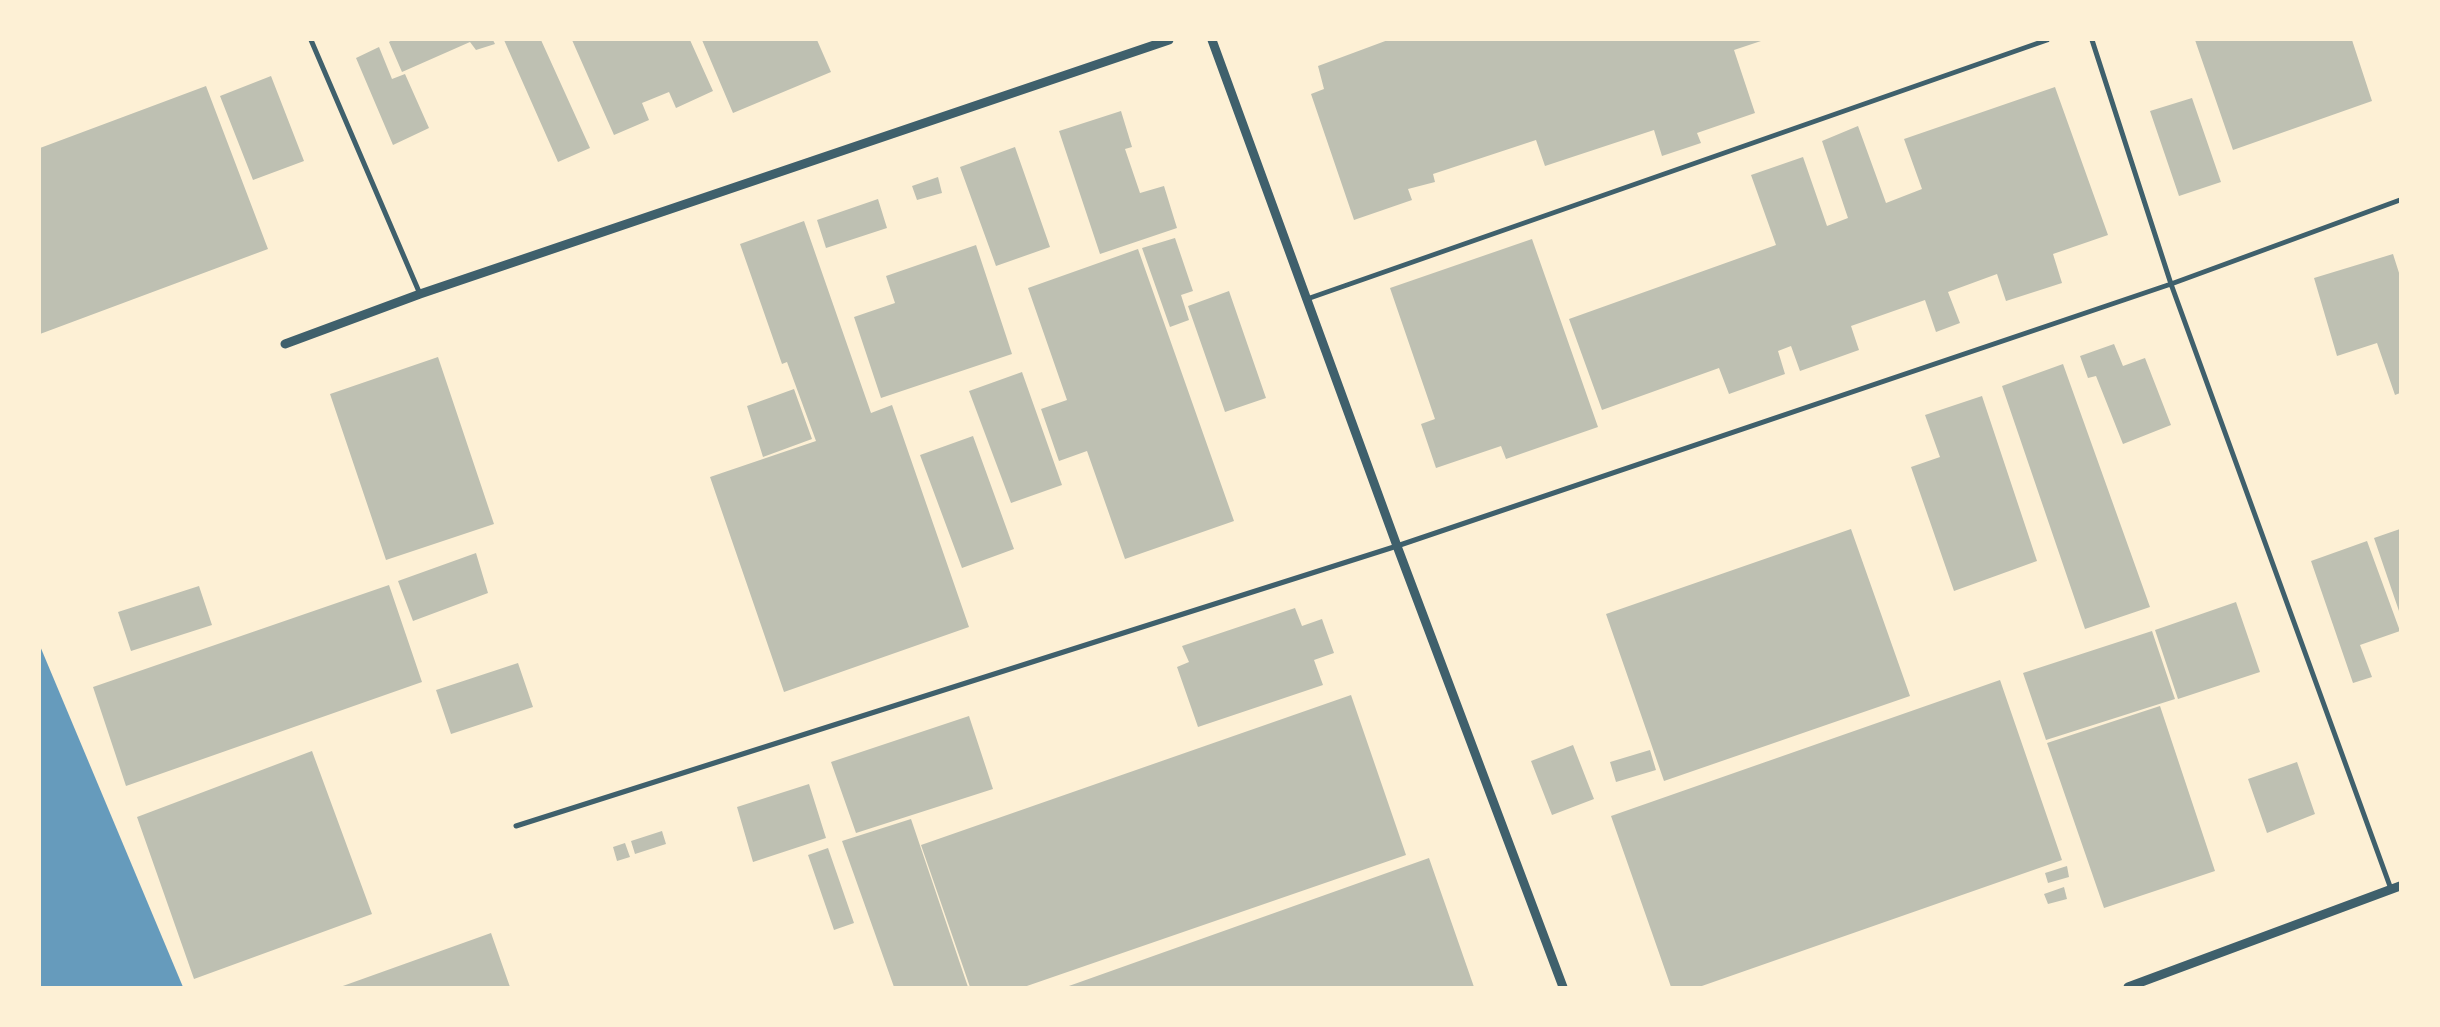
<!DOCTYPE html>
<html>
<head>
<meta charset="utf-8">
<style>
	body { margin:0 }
	#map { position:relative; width:2440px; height:1027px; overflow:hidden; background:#fdf0d5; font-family:Helvetica,sans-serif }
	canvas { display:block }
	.frame { position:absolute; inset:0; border:41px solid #fdf0d5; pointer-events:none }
</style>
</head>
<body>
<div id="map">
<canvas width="2440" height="1027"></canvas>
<div class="frame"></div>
</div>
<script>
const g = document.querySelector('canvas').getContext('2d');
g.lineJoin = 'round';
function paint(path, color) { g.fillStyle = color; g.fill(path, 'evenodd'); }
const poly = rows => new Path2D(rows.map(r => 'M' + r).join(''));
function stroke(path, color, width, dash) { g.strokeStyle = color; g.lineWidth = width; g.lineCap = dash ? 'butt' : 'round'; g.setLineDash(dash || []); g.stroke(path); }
paint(poly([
	[40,646,183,987,40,987]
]), '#669bbc');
paint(poly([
	[392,40,493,40,495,44,476,50,470,42,402,72,389,42],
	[504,40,541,40,590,148,558,162],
	[572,40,690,40,713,91,676,108,669,92,642,103,649,120,614,135],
	[702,40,817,40,831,72,733,113],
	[1388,40,1764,40,1734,50,1755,113,1697,133,1701,143,1662,156,1654,130,1545,166,1536,140,1433,174,1435,182,1408,189,1412,200,1354,220,1311,94,1324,89,1318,66],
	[2195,40,2352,40,2372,101,2233,150],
	[379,47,392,79,405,74,429,128,393,145,356,58],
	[271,76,304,161,253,180,220,96],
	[206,86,268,249,40,334,40,148],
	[2055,87,2108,235,2053,254,2062,283,2006,301,1997,274,1948,292,1960,323,1936,332,1925,300,1851,326,1859,350,1800,371,1791,346,1778,351,1785,374,1729,394,1719,368,1602,410,1569,319,1776,245,1751,175,1803,157,1827,226,1848,218,1822,141,1858,126,1886,203,1922,189,1904,139],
	[2192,98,2221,182,2179,196,2150,111],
	[1121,111,1132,147,1125,149,1140,193,1164,186,1177,228,1100,254,1059,131],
	[1015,147,1050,247,996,266,960,167],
	[938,177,942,193,917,200,912,186],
	[878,199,887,228,826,248,817,220],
	[804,221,871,413,892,405,969,627,784,692,710,477,816,441,787,362,782,364,740,244],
	[1175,238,1193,291,1181,295,1189,320,1170,327,1142,248],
	[1532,239,1598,427,1506,459,1501,446,1436,468,1421,424,1435,419,1390,288],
	[976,245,1012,354,881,398,854,317,895,303,886,276],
	[1138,249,1234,521,1125,559,1087,451,1059,461,1041,409,1067,400,1028,288],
	[2393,254,2400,276,2400,393,2395,395,2377,343,2337,356,2314,278],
	[1229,291,1266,398,1225,412,1188,306],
	[2114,344,2123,366,2145,358,2171,425,2123,444,2096,376,2088,378,2080,356],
	[438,357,494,524,386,560,330,394],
	[2063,364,2150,607,2085,629,2002,386],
	[1022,372,1062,485,1011,503,969,391],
	[794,389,812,439,763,457,747,406],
	[1982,396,2037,561,1954,591,1911,467,1940,457,1925,415],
	[973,436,1014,549,962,568,920,455],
	[1851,529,1910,696,1664,781,1606,614],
	[2400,529,2400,614,2374,538],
	[2367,541,2400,631,2360,645,2372,677,2353,683,2311,561],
	[476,553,488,593,413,621,398,581],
	[389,585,422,682,126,786,93,687],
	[199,586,212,625,131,651,118,612],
	[2236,602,2260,672,2178,699,2155,630],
	[1295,608,1302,626,1322,619,1334,653,1314,660,1323,685,1198,727,1177,667,1189,662,1182,646],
	[2152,631,2175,699,2046,740,2023,673],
	[518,663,533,707,451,734,436,690],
	[2000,680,2062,860,1699,987,1671,987,1611,816],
	[1351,695,1406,855,1024,987,970,987,921,845],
	[2160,706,2215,871,2104,908,2047,743],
	[969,716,993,789,856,833,831,762],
	[1573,745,1594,799,1552,815,1531,761],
	[1650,750,1656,770,1616,782,1610,762],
	[312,751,372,914,194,979,137,817],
	[2297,762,2315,814,2267,833,2248,779],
	[809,784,826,838,753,862,737,807],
	[911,819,968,987,894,987,842,841],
	[662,831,666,844,635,854,631,841],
	[625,843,630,857,617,861,613,847],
	[828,848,854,923,834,930,808,855],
	[1429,858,1474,987,1066,987],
	[2067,866,2069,877,2048,883,2045,873],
	[2064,887,2067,899,2048,904,2044,894],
	[491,933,510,987,340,987]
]), '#bec0b2');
stroke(poly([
	[311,40,420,294],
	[2092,40,2171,284,2391,889],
	[1307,299,2047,40],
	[516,826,1397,546,2171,284,2400,200]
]), '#3f606c', 5);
stroke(poly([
	[1212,40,1397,546,1563,987],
	[285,344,420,294,1169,40],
	[2128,987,2400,886]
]), '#3f606c', 9);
</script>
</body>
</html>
